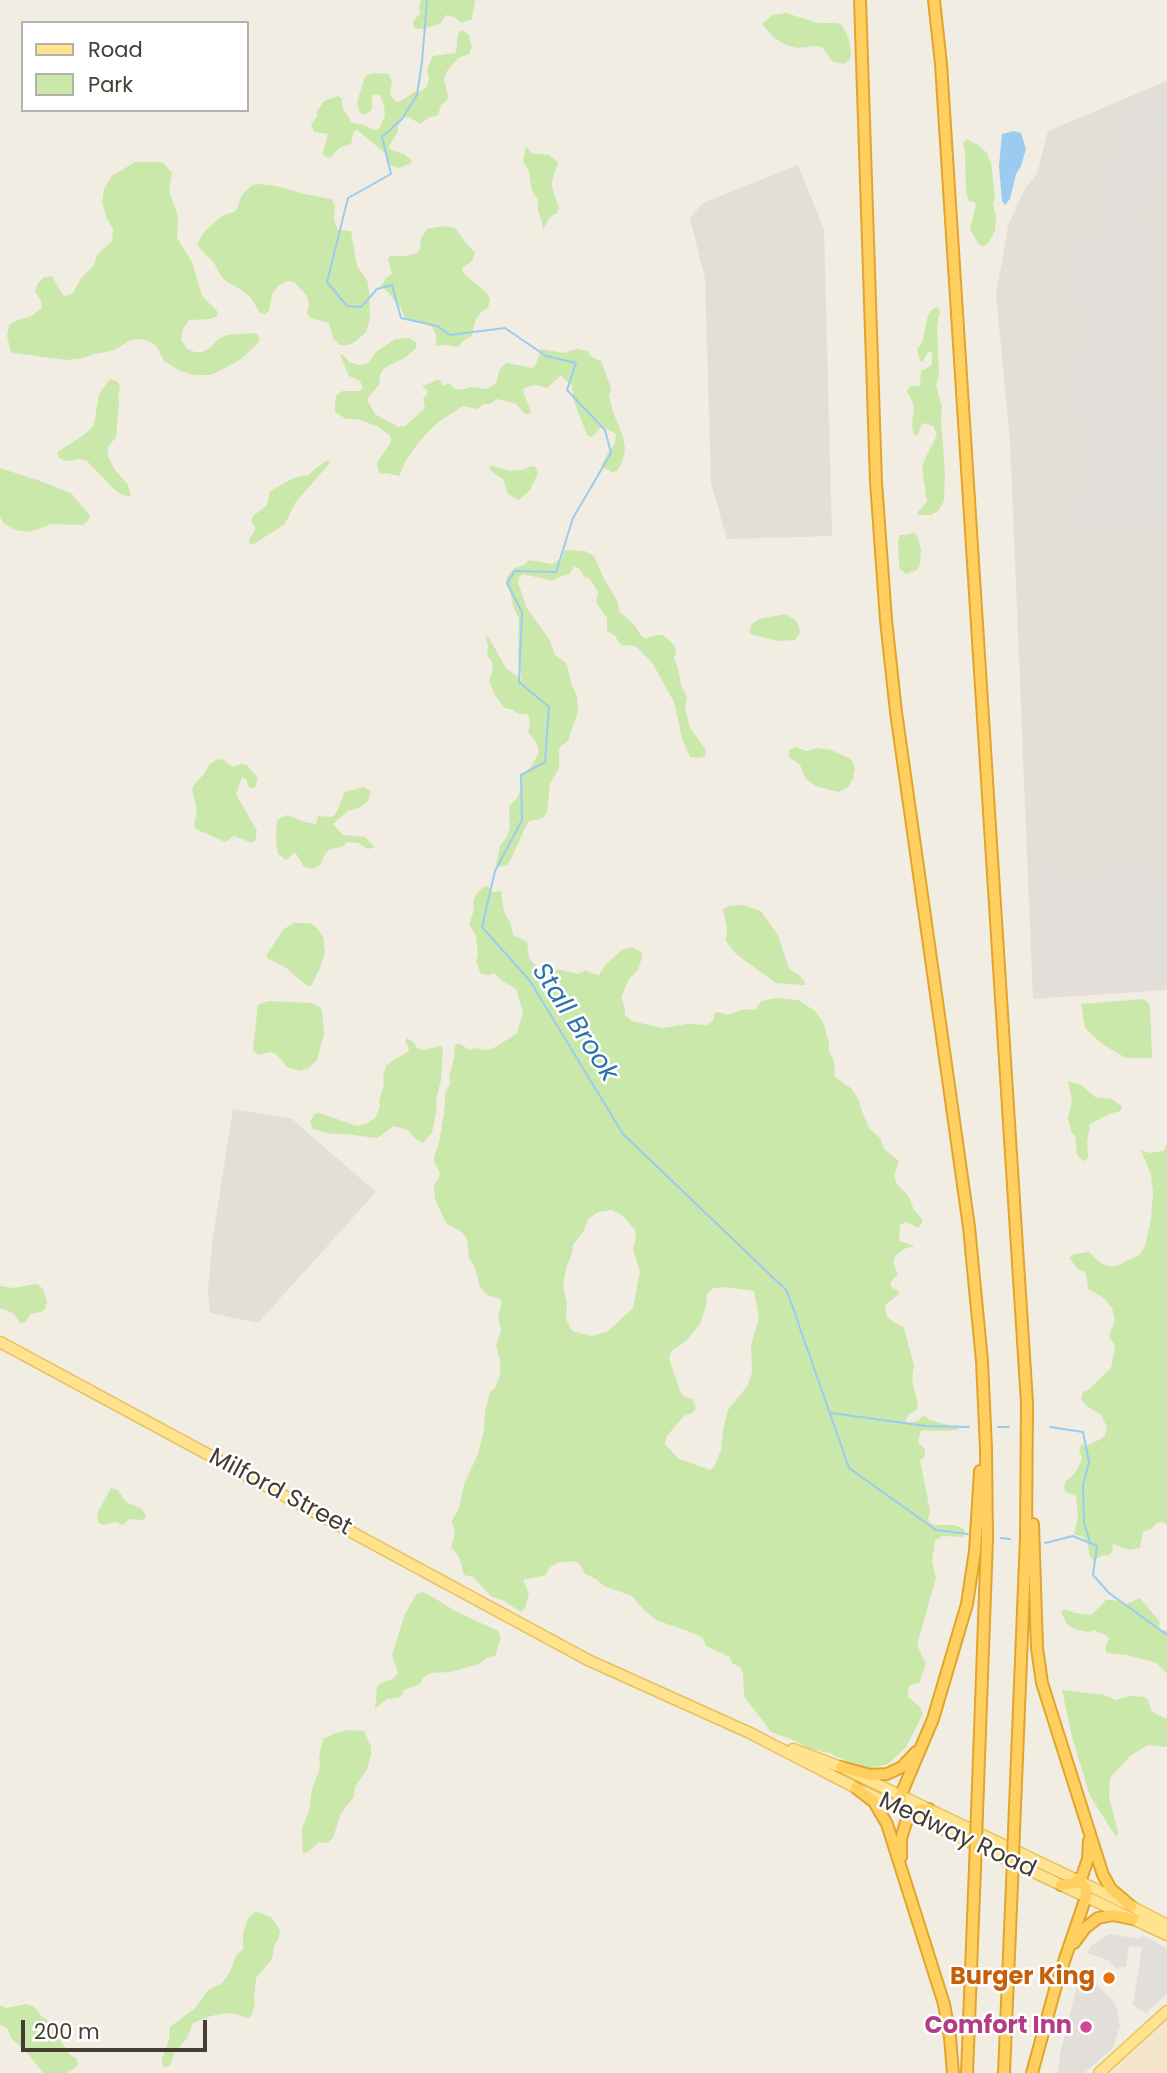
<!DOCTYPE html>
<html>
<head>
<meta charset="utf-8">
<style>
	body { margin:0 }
	#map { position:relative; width:1167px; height:2073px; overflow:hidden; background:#f2ede2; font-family:Poppins,sans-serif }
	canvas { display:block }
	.legend { position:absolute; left:21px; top:21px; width:228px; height:91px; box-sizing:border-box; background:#fff; border:2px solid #b4b1ad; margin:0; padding:9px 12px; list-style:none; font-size:21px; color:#433d33 }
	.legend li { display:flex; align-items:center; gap:14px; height:35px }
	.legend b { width:35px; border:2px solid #b4b1ad }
	.scale { position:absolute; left:21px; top:2020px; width:186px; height:32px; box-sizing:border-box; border:4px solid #433d33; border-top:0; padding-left:9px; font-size:21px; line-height:24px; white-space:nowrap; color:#433d33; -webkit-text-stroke:5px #fff; paint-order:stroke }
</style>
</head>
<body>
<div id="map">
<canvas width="1167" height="2073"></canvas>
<ul class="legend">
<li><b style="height:9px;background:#ffe38e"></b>Road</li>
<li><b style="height:19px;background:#c9e8a9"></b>Park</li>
</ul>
<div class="scale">200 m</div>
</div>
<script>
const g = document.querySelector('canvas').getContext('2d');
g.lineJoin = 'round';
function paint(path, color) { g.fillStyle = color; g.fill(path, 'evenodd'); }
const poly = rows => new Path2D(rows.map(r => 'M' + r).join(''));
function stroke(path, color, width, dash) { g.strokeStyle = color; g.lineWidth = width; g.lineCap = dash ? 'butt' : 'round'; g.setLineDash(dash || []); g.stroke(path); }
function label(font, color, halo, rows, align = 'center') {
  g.font = font + ' Poppins,sans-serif'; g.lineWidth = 5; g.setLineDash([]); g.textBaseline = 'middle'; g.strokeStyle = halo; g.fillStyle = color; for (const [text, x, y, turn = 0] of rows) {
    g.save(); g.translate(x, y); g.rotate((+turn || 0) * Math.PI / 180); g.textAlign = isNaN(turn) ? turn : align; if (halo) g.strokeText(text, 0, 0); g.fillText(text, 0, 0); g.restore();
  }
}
paint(poly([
	[1167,2020,1167,2073,1111,2073]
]), '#f5e5cb');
paint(poly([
	[1167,81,1167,990,1033,999,1010,440,996,295,1008,226,1024,190,1037,174,1048,131],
	[798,165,824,229,832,536,727,539,711,483,705,279,690,218,703,203],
	[233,1109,292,1119,376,1192,258,1323,210,1313,208,1288,213,1236]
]), '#e3ded7');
paint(poly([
	[421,0,475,0,472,19,462,23,455,17,446,15,440,24,422,29,414,28,413,22,420,13,419,7],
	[786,13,818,23,837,23,842,25,849,39,851,54,849,60,844,64,832,61,822,47,816,46,797,48,788,46,774,38,762,24,773,15],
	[462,30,469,35,472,47,469,54,458,58,447,71,444,79,448,97,447,100,441,105,438,115,428,118,420,124,409,117,404,118,399,123,397,133,389,146,389,149,404,154,412,161,411,163,399,168,390,165,385,153,357,130,354,131,351,144,339,148,330,158,324,156,323,152,328,134,314,132,311,124,317,116,317,111,324,101,338,96,342,99,342,107,352,123,365,125,373,130,379,129,385,116,384,105,380,95,376,94,372,96,372,110,364,115,360,113,357,102,365,76,373,73,388,74,392,81,390,95,396,102,399,102,416,91,421,91,426,88,429,79,427,69,433,56,456,53,458,34],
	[966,139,978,145,986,152,991,163,995,199,993,204,996,217,995,231,989,242,983,246,979,245,970,229,976,205,974,202,969,201,966,192,965,152,963,144],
	[526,146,531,153,549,155,558,162,551,184,559,208,557,213,550,217,543,230,541,218,538,212,538,200,532,191,529,172,523,161],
	[135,162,159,162,164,163,172,173,169,190,178,217,177,238,192,262,202,296,218,312,217,316,210,319,189,320,183,329,181,340,187,349,195,352,202,352,210,348,218,339,227,335,253,333,258,335,260,339,258,343,240,360,211,375,195,375,181,371,164,361,157,347,151,342,142,339,131,340,112,351,95,354,83,358,66,360,14,353,11,352,7,336,9,325,15,321,31,316,42,308,41,301,35,291,38,283,43,278,52,276,62,294,65,296,72,294,82,277,94,265,97,255,112,241,113,229,107,219,102,202,104,189,112,176],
	[257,184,276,186,304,194,331,199,335,205,334,220,338,230,351,231,357,266,367,280,369,290,370,319,366,332,355,342,348,345,339,345,333,338,329,323,310,318,307,313,309,305,307,296,294,282,288,281,278,286,272,294,269,311,265,314,260,313,251,298,240,289,227,282,221,276,214,263,197,245,204,232,222,216,236,211,242,195,251,186],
	[442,226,455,228,466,243,475,253,472,261,462,268,463,273,487,293,490,300,488,308,481,312,475,321,472,336,464,340,458,347,446,345,436,346,436,335,433,328,428,324,405,319,401,307,395,302,390,294,381,286,386,278,392,274,388,259,390,256,407,256,417,253,420,250,421,238,427,229],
	[934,308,938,308,940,311,937,325,939,376,936,385,942,407,941,420,945,474,944,501,939,510,931,515,918,515,918,512,927,501,922,468,924,461,937,435,933,426,924,423,921,425,918,436,914,435,912,426,914,405,907,391,910,386,920,386,921,371,932,365,932,352,928,352,923,361,920,361,917,349,922,343,928,315],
	[409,338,416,342,416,348,406,357,384,368,380,375,379,384,367,400,375,414,398,427,405,426,425,408,423,399,428,392,422,384,426,385,437,380,441,381,442,386,450,383,453,388,461,390,471,387,487,389,496,383,500,369,506,363,532,368,536,364,541,349,564,353,577,349,587,351,592,357,601,361,610,385,611,391,609,395,613,412,623,436,625,448,624,456,619,469,613,473,601,466,609,451,615,443,616,434,602,426,592,437,587,435,574,401,572,386,561,375,547,388,536,385,524,388,523,392,531,411,529,414,525,414,516,404,497,399,490,404,484,404,477,409,463,406,437,423,424,436,406,460,399,476,387,473,380,474,377,466,378,461,390,444,391,440,390,436,377,426,357,419,346,419,335,412,335,402,337,394,343,391,360,391,363,388,360,381,349,376,340,355,342,354,349,362,359,365,365,364,369,362,376,352,395,339],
	[110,379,118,382,120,389,118,396,119,402,116,437,108,447,108,456,115,470,128,485,131,494,129,497,121,494,115,490,87,461,79,459,66,461,59,458,57,454,59,451,85,434,94,425,99,394],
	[330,460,328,465,295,503,285,524,254,544,250,544,249,540,256,528,252,523,252,517,267,505,270,491,294,478,308,475,324,462],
	[489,465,509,471,521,470,532,466,536,468,538,473,530,490,519,500,508,494,503,479,491,471],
	[0,468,43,482,72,494,90,516,88,521,83,525,51,524,30,532,16,530,4,524,0,517],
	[914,532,919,540,921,551,920,564,917,570,906,574,900,569,899,564,898,541,900,535,908,535],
	[565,550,585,551,594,556,604,579,618,602,619,611,636,627,641,636,645,639,656,635,663,635,674,645,676,651,674,658,678,668,681,685,687,697,685,709,690,728,706,750,705,756,700,758,690,757,682,738,674,702,653,664,637,647,631,645,624,646,620,644,615,636,607,631,607,618,596,602,598,592,590,579,584,576,580,569,574,566,570,574,561,576,553,581,523,574,519,577,518,582,526,607,549,639,555,655,566,663,568,668,571,683,577,696,578,711,568,741,561,746,559,750,559,768,550,784,547,812,543,818,528,822,510,861,507,865,499,867,496,865,500,846,507,836,510,828,509,806,518,797,522,786,521,775,531,767,539,752,537,744,528,732,530,723,528,714,519,714,513,710,504,708,495,695,489,681,493,671,492,662,487,655,488,646,485,634,489,638,506,668,522,680,518,657,519,619,513,606,511,595,506,583,507,577,513,569,524,565,529,560,552,564,562,558],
	[785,614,796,620,799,626,800,633,795,640,777,641,751,634,749,631,752,624,759,619],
	[795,747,807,751,817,748,831,750,851,759,855,768,853,779,848,787,838,792,816,786,806,779,800,765,789,757,789,750],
	[218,759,224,760,232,767,242,764,247,765,258,778,255,788,251,788,249,787,246,779,242,777,236,794,257,831,255,841,252,843,234,836,225,842,196,829,194,825,197,811,192,789,194,784,203,775,210,764],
	[364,787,371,791,368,801,361,807,348,811,333,824,343,835,365,837,375,847,368,849,358,843,347,842,342,847,330,849,325,854,320,865,313,869,304,867,295,852,286,860,278,854,276,839,277,820,287,815,304,822,316,824,318,816,331,817,335,815,345,792],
	[488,886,493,892,501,891,504,912,511,924,513,935,527,942,529,959,542,971,552,968,578,974,586,970,591,973,599,975,606,964,622,950,632,947,641,952,643,954,638,970,629,979,621,997,625,1008,625,1015,632,1021,662,1028,687,1024,706,1025,714,1020,714,1014,718,1012,728,1015,744,1009,755,1010,761,1001,777,998,798,1000,815,1011,823,1022,829,1043,829,1051,834,1061,835,1077,852,1089,859,1101,862,1112,870,1129,880,1138,884,1149,899,1161,894,1176,897,1184,909,1197,914,1210,922,1219,922,1223,918,1228,906,1222,900,1225,899,1241,915,1246,904,1249,895,1256,893,1262,898,1275,893,1279,890,1285,892,1288,898,1290,899,1294,886,1304,885,1311,888,1318,904,1328,914,1366,912,1379,918,1405,916,1410,908,1415,905,1421,909,1423,918,1421,924,1415,930,1420,959,1428,957,1430,941,1431,924,1430,921,1431,918,1442,925,1450,925,1455,920,1461,930,1510,928,1520,930,1523,935,1525,953,1525,963,1528,966,1534,963,1537,943,1536,935,1540,932,1561,936,1578,917,1645,926,1664,919,1683,910,1685,908,1690,908,1697,920,1707,923,1714,906,1747,888,1764,871,1768,855,1765,829,1753,810,1749,793,1740,771,1732,744,1696,743,1673,741,1668,732,1663,730,1657,706,1646,703,1638,693,1633,656,1620,645,1611,632,1596,604,1586,596,1579,585,1574,580,1564,574,1561,557,1563,549,1568,546,1575,523,1580,529,1594,525,1608,521,1612,502,1600,492,1597,473,1577,464,1575,459,1557,451,1547,455,1533,454,1527,451,1522,459,1509,464,1484,478,1454,484,1430,485,1411,490,1392,495,1388,500,1375,500,1361,496,1345,501,1331,498,1316,502,1302,500,1299,487,1295,480,1287,475,1268,469,1258,467,1239,463,1233,446,1223,435,1199,434,1185,439,1178,440,1173,434,1161,434,1156,439,1143,445,1106,445,1094,450,1084,449,1076,454,1059,455,1046,458,1043,470,1050,475,1048,486,1050,496,1047,517,1033,523,1012,516,989,502,981,494,973,489,975,481,974,476,962,478,955,476,936,469,924,474,910,473,903,476,894,483,887],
	[611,1210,622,1215,635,1230,636,1237,633,1249,640,1272,633,1308,607,1332,591,1336,572,1331,566,1319,567,1303,563,1286,566,1268,572,1254,573,1245,583,1232,588,1219,598,1212],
	[724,1287,754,1291,759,1318,751,1345,752,1372,748,1385,728,1410,723,1431,721,1450,714,1467,710,1470,679,1459,665,1444,666,1437,684,1416,692,1413,696,1408,692,1399,683,1396,681,1393,669,1359,671,1351,686,1341,700,1324,706,1306,707,1293,714,1288],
	[742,905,761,911,778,935,789,969,800,976,805,982,805,985,776,983,736,954,726,941,727,928,723,909,729,906],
	[294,923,310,923,317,928,323,937,325,952,320,968,311,986,306,985,285,967,267,958,267,954,284,929],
	[1144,999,1150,1005,1152,1058,1126,1058,1102,1044,1085,1028,1081,1004],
	[268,1001,311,1003,320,1007,322,1011,324,1034,317,1060,309,1068,299,1071,287,1067,276,1054,270,1052,258,1055,253,1050,258,1005],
	[407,1038,414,1043,417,1048,424,1050,440,1046,443,1048,441,1080,436,1099,437,1107,432,1133,423,1143,417,1140,408,1130,394,1126,377,1138,344,1134,331,1134,313,1129,310,1122,314,1114,319,1113,357,1126,365,1124,375,1118,380,1107,379,1101,384,1084,383,1076,386,1066,395,1059,408,1052,409,1048,405,1041],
	[1068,1081,1081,1085,1095,1097,1112,1099,1122,1106,1120,1111,1109,1114,1090,1124,1087,1142,1088,1156,1087,1160,1084,1161,1079,1158,1077,1154,1075,1136,1071,1131,1068,1118,1072,1101],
	[1167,1144,1167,1525,1162,1522,1157,1523,1151,1529,1143,1532,1140,1548,1129,1550,1113,1544,1112,1552,1109,1555,1101,1556,1094,1561,1090,1557,1087,1541,1083,1537,1074,1534,1078,1517,1076,1496,1066,1492,1064,1488,1066,1481,1074,1474,1079,1466,1082,1458,1079,1451,1081,1445,1086,1446,1101,1439,1105,1435,1107,1427,1101,1415,1085,1405,1081,1398,1083,1392,1089,1389,1111,1368,1115,1346,1109,1336,1115,1320,1112,1308,1104,1298,1088,1289,1086,1273,1078,1269,1069,1258,1074,1254,1089,1252,1102,1264,1114,1267,1139,1255,1145,1246,1151,1219,1153,1193,1151,1175,1141,1150,1150,1153,1164,1151],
	[36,1284,40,1286,44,1291,47,1302,45,1309,41,1312,30,1314,25,1323,20,1323,13,1313,0,1308,0,1286,13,1288],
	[111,1488,118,1490,126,1502,142,1509,147,1518,141,1520,129,1519,123,1525,115,1522,104,1525,99,1523,97,1519,98,1512],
	[422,1592,428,1594,455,1611,498,1631,501,1638,495,1656,487,1658,479,1664,450,1672,431,1673,423,1678,420,1684,404,1690,401,1697,387,1699,375,1709,377,1687,381,1683,393,1679,398,1673,392,1655,405,1614,416,1595],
	[1140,1598,1160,1622,1158,1629,1167,1631,1167,1674,1157,1663,1127,1655,1107,1653,1105,1649,1109,1639,1107,1636,1094,1630,1088,1632,1075,1629,1067,1624,1061,1612,1065,1609,1075,1613,1091,1615,1106,1600,1116,1600,1124,1605],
	[1062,1690,1104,1695,1116,1700,1129,1696,1144,1697,1148,1700,1152,1712,1167,1719,1167,1747,1148,1745,1138,1751,1130,1756,1110,1778,1109,1797,1118,1832,1116,1837,1090,1796,1072,1737],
	[348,1730,364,1731,371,1747,371,1754,367,1769,355,1787,354,1797,341,1813,333,1838,327,1843,319,1842,309,1851,303,1854,302,1828,309,1811,312,1789,320,1768,319,1757,323,1739,333,1734],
	[256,1911,272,1918,280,1931,279,1938,275,1944,272,1959,256,1978,254,1997,255,2004,251,2016,248,2018,235,2014,226,2013,211,2016,193,2023,187,2038,175,2052,170,2065,165,2067,162,2064,162,2059,169,2040,170,2027,195,2008,208,1990,222,1983,230,1972,236,1956,243,1949,243,1932,249,1917],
	[26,2004,34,2007,42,2017,47,2020,70,2055,76,2058,78,2065,72,2070,66,2073,43,2073,26,2051,11,2038,8,2029,0,2024,0,2005,6,2008]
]), '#c9e8a9');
paint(poly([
	[1167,98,1167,125,1141,210,1109,199,1136,110,1141,104],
	[1109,216,1139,222,1140,277,1150,339,1141,444,1131,524,1084,518,1095,426,1083,417,1089,321,1085,298,1083,298,1079,251,1082,240,1102,242],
	[1161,410,1167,412,1167,522,1164,528,1147,517,1151,513,1145,507],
	[1145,871,1167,888,1167,979,1051,987,1050,973,1044,972,1038,873,1045,873,1047,894,1106,892,1107,897,1111,896,1112,873],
	[1109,1934,1139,1939,1143,1935,1167,1949,1167,1994,1146,2013,1133,2005,1142,1947,1129,1946,1126,1967,1119,1967,1117,1969,1108,1960,1087,1953,1092,1945],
	[1080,1975,1089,1978,1112,2000,1117,2009,1120,2026,1113,2048,1084,2073,1058,2073,1060,2053]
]), '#e2dfdb');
paint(poly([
	[1014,131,1021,133,1026,149,1021,166,1016,174,1010,199,1005,205,1002,201,999,166,1002,134]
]), '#9bcbf1');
stroke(poly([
	[427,0,422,62,417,95,402,119,382,137,391,174,348,198,327,282,347,306,361,307,377,289,392,285,401,318,437,326,450,335,505,328,546,356,576,363,567,390,605,430,611,453,573,518,556,572,515,571,507,583,522,612,519,682,549,707,545,762,521,775,522,820,495,871,482,927,530,981,623,1134,787,1291,849,1468,936,1530,968,1534],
	[831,1413,926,1426,969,1427],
	[998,1427,1009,1427],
	[1050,1427,1083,1432,1089,1462,1083,1485,1084,1522,1090,1542],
	[1001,1538,1010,1539],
	[1045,1543,1073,1536,1097,1546,1093,1575,1109,1593,1167,1635]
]), '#9bcbf1', 2);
const major = poly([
	[0,1342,588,1660,750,1733,856,1788,1167,1935],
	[793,1749,841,1767,1131,1906,1167,1925],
	[1099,2073,1167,2011]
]);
const highway = poly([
	[860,0,876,482,886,620,896,712,969,1227,982,1361,986,1449,987,1539,977,1813],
	[934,0,941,64,1027,1403,1026,1537,1014,1831],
	[1033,1524,1037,1648,1042,1683,1103,1875,1111,1889,1131,1906],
	[841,1767,870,1775,887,1774,902,1767,916,1752],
	[856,1788,874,1802,887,1824,944,2004,950,2037,953,2073],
	[912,1815,902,1805,900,1797,933,1719,967,1604,975,1551,980,1471],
	[901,1857,901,1839,906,1822,919,1810,929,1809],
	[1061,1885,1074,1883,1082,1876,1088,1859,1089,1841],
	[1074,1943,1085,1928,1098,1918,1113,1915,1133,1919],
	[967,2073,975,1867],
	[1004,2073,1012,1884],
	[1032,2073,1057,1982,1086,1897,1086,1888,1078,1880]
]);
stroke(major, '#e6c15c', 13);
stroke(highway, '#e0a52d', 14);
stroke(major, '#ffe38e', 10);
stroke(highway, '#ffd060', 10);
const highwayBridge = poly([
	[975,1867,977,1813],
	[1012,1884,1014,1831]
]);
stroke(highwayBridge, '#e0a52d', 14, []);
stroke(highwayBridge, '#ffd060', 10);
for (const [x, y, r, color] of [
	[1109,1978,7,"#e8710a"],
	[1086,2027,7,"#d1479c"]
]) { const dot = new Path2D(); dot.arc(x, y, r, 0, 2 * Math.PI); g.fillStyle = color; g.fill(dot); stroke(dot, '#fff', 2.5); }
label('24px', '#433d33', '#fff', [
	["Milford Street",280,1493,28],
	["Medway Road",957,1836,25]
]);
label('bold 24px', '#c56008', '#fff', [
	["Burger King",1095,1978]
], 'right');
label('bold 24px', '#b23c85', '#fff', [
	["Comfort Inn",1072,2027]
], 'right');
label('italic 26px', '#2a73b0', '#fff', [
	["Stall Brook",574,1023,57]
]);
</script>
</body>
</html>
